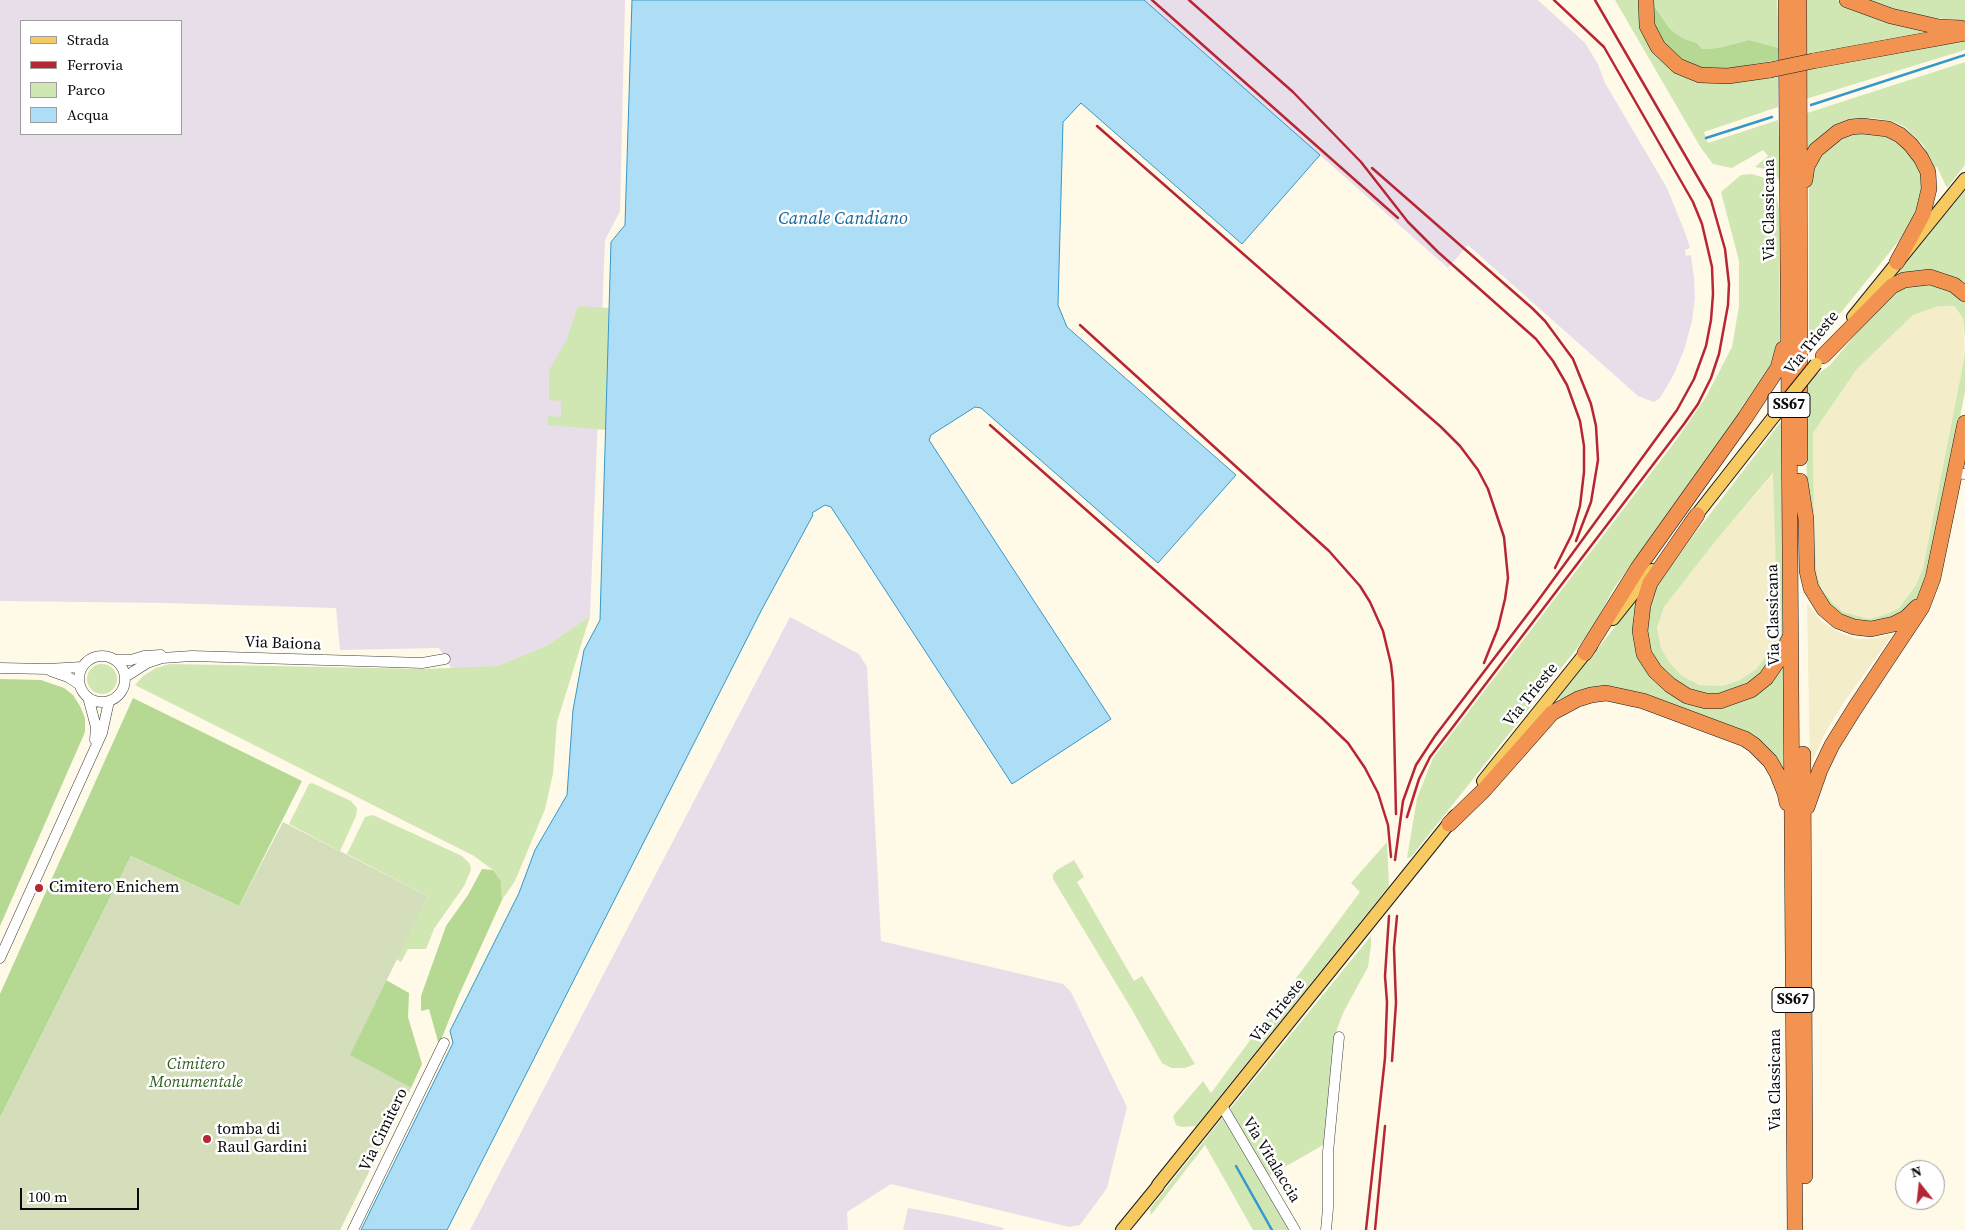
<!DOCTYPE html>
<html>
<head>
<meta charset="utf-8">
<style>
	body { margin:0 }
	#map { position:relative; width:1965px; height:1230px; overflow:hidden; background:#fff9e8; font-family:"Source Serif 4",serif }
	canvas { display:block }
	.legend { position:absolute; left:20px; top:20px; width:162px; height:115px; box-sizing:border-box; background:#fff; border:1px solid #9d9d9d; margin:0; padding:6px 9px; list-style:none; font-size:15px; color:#0a0a0a }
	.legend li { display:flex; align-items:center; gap:10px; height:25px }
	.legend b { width:25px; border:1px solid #9d9d9d }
	.north { position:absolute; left:1895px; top:1160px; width:50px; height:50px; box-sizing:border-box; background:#fff; border:1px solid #9d9d9d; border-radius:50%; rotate:344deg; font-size:14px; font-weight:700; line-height:20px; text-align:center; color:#0a0a0a }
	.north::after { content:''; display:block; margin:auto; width:18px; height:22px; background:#b72634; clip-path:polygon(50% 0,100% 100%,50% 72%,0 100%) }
	.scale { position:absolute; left:20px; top:1188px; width:119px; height:22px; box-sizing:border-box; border:2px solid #0a0a0a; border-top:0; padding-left:6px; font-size:15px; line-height:18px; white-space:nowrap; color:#0a0a0a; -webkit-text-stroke:4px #fff; paint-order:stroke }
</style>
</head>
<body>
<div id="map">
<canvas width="1965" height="1230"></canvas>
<ul class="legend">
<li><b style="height:6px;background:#f6ca60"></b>Strada</li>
<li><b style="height:6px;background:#b72634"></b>Ferrovia</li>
<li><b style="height:14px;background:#d1e7b3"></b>Parco</li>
<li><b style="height:14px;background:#aedef5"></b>Acqua</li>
</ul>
<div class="north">N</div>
<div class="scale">100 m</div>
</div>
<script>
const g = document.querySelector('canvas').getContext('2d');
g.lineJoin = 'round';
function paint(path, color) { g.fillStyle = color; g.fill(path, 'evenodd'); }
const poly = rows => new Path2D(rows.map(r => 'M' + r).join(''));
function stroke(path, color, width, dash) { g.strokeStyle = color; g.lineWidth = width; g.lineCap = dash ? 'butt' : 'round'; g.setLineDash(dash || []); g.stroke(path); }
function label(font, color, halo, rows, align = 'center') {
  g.font = font + ' "Source Serif 4",serif'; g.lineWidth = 5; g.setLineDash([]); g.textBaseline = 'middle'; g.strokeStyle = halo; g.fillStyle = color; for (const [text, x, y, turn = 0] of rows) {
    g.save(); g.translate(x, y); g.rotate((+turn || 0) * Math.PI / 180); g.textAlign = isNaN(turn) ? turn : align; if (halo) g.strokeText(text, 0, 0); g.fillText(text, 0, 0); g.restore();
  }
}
paint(poly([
	[0,0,625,0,620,211,605,240,590,616,546,646,497,666,452,669,439,648,340,650,336,608,165,603,0,601],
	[21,21,181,21,181,134,21,134],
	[1144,0,1538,0,1585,43,1598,64,1605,83,1667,188,1686,235,1690,248,1685,250,1686,256,1691,255,1694,278,1695,298,1692,321,1684,350,1674,374,1660,398,1654,402,1638,396,1468,245,1448,268],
	[790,617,859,654,867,667,881,941,1063,984,1071,992,1127,1107,1107,1188,1080,1225,1069,1227,891,1184,847,1212,848,1230,470,1230],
	[908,1208,953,1216,1004,1228,1003,1230,903,1230]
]), '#e8deea');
paint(poly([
	[1939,306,1954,306,1963,318,1965,354,1923,568,1916,585,1899,608,1884,615,1869,619,1855,616,1842,612,1833,603,1822,590,1817,575,1814,535,1813,433,1857,369,1913,315],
	[1774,473,1777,608,1776,636,1768,654,1756,669,1740,680,1722,686,1700,685,1682,676,1669,662,1661,648,1657,628,1664,607,1714,543],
	[1807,603,1822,622,1840,633,1857,639,1876,638,1894,633,1844,702,1825,733,1810,766]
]), '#f3edc9');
paint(poly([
	[1615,0,1641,0,1646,37,1778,73,1778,107,1704,132,1708,143,1778,120,1781,182,1776,176,1766,169,1755,167,1768,156,1763,150,1732,168,1713,164,1701,148],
	[1651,0,1777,0,1779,48,1749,40,1718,48,1702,49,1697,43,1682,38,1670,29],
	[1806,0,1837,0,1848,6,1946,31,1806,56],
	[1866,0,1965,0,1965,21,1918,16],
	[1965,37,1965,50,1806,99,1805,67],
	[1965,62,1965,165,1947,188,1937,167,1932,168,1924,146,1905,127,1892,121,1872,118,1849,121,1807,154,1807,113],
	[1846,132,1891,134,1919,162,1924,196,1910,227,1809,352,1809,188,1812,166,1821,149],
	[1752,174,1768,179,1775,188,1779,209,1780,340,1777,356,1770,370,1614,588,1590,632,1411,857,1407,858,1417,798,1433,758,1677,439,1706,397,1732,347,1739,306,1739,261,1721,192,1741,175],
	[1965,190,1965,288,1927,271,1909,272,1893,279],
	[1923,281,1954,290,1965,302,1965,339,1963,318,1954,306,1939,306,1913,315,1857,369,1813,433,1814,535,1817,575,1822,590,1833,603,1843,612,1869,619,1884,615,1899,608,1916,585,1923,568,1965,354,1965,392,1929,569,1922,590,1915,604,1905,613,1876,625,1843,619,1821,600,1808,550,1805,390,1816,375,1829,366,1890,294,1909,283],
	[578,306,609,308,606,430,548,425,548,416,561,417,561,401,549,400,549,370,566,341],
	[1786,415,1784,636,1780,646,1761,675,1744,687,1713,696,1694,693,1655,665,1645,639,1652,593,1693,536],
	[1773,473,1777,608,1776,636,1768,654,1756,669,1740,680,1722,686,1700,685,1682,676,1669,662,1661,648,1657,628,1664,607,1714,543],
	[1637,599,1633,617,1635,646,1654,679,1724,703,1788,651,1787,782,1739,729,1578,692,1557,700],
	[590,616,557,722,553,774,545,809,515,881,502,900,501,881,493,870,474,856,135,685,143,676,156,668,170,664,422,669,497,666,546,646],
	'87 679a15 15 0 1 1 30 0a15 15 0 1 1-30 0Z',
	[312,783,351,801,357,808,356,816,340,851,289,824,309,784],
	[373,815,462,856,470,864,471,870,464,886,434,929,426,949,408,949,401,962,396,959,428,896,347,854,365,817],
	[1387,842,1389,886,1196,1126,1182,1127,1176,1125,1173,1116,1203,1081,1211,1093,1360,892,1351,883],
	[1074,860,1084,877,1077,882,1134,981,1142,976,1195,1064,1185,1068,1171,1068,1162,1063,1131,1008,1053,879,1053,874,1057,870],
	[1371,936,1371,946,1368,967,1344,1011,1337,1029,1325,1144,1267,1177,1230,1109],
	[1222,1118,1224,1118,1290,1230,1253,1230,1205,1145,1151,1215,1150,1209]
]), '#d1e7b3');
paint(poly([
	[1651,1,1670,29,1682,38,1697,43,1702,49,1718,48,1749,40,1779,48,1778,60,1724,69,1707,69,1691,67,1666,50,1652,21],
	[0,679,41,680,64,688,73,695,80,706,85,718,85,732,0,926],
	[133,698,302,781,239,906,131,856,0,1118,0,994],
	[482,869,493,870,501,881,502,900,458,997,439,1045,429,1009,421,1011,421,996,446,926,468,895],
	[386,980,409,993,408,1017,422,1064,411,1088,349,1055]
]), '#b5d893');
paint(poly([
	[283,822,428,896,350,1055,411,1088,340,1230,0,1230,0,1118,131,856,239,906]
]), '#d5debb');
const water = poly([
	[632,0,1144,0,1320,155,1242,244,1081,103,1063,122,1058,305,1067,327,1236,475,1158,563,981,408,975,407,931,435,929,440,1111,719,1012,784,831,507,825,505,812,513,813,515,761,611,447,1230,361,1230,453,1043,450,1031,519,893,535,850,567,795,573,710,584,650,600,620,611,242,625,225,632,0]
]);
paint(water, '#aedef5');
stroke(water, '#3697ca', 1);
stroke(poly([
	[1811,105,1965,55],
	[1706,138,1772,117],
	[1236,1166,1272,1230]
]), '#3697ca', 2.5);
const minor = poly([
	[1955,473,1965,474],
	'79 679a23 23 0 1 1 46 0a23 23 0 1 1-46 0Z',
	[116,660,131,660,144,656,161,655],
	[0,668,48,669,82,667],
	[51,671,68,677,80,685],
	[125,677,147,663,162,658,192,656,391,662,422,663,445,659],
	[88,697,96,727,95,740],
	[0,958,102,733,109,701],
	[1222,1106,1295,1230],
	[353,1230,444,1043],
	[1326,1230,1328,1208,1328,1152,1339,1037]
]);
const major = poly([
	[1853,317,1965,179],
	[1691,522,1779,410],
	[1613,619,1652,570],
	[1483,781,1591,646],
	[1158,1185,1455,816],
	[1122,1230,1158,1186]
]);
const highway = poly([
	[1646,0,1647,26,1658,47,1678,66,1700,75,1728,76,1770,70],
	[1786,0,1795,1230],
	[1799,0,1800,458],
	[1847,0,1891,16,1939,27,1961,28],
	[1813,61,1965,33],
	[1805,180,1807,166,1816,150,1838,132,1851,127,1862,126,1888,129,1900,135,1911,145,1921,158,1928,172,1929,189,1923,214,1897,262],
	[1823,356,1892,286,1904,280,1930,277,1954,285,1965,294],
	[1800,481,1806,519,1807,571,1811,588,1824,609,1838,621,1854,627,1871,629,1894,624,1906,618,1917,607],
	[1697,515,1650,583,1643,605,1640,631,1644,654,1655,671,1670,685,1687,696,1706,701,1720,701,1751,690,1766,678,1779,659,1790,637],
	[1585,653,1638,568,1745,418,1778,368,1783,349],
	[1803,754,1805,1176],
	[1807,807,1820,770,1832,745,1855,708,1922,607,1933,578,1965,423],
	[1449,824,1484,790,1552,713,1578,699,1591,695,1606,693,1643,701,1745,739,1754,745,1770,761,1777,773,1785,793,1787,803]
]);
stroke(minor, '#3d3d3d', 11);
stroke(major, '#1b1b1b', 14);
stroke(highway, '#1b1b1b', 16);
stroke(minor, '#fff', 10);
stroke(major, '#f6ca60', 12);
stroke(highway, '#f29352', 15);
stroke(poly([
	[1152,0,1398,218],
	[1189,0,1293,92,1361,162,1408,222,1438,252,1536,339,1553,361,1567,385,1580,421,1584,446,1584,472,1580,506,1572,534,1555,568],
	[1097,126,1441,427,1460,446,1478,470,1488,489,1504,537,1508,578,1505,599,1498,628,1484,663],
	[1372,168,1532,308,1545,321,1573,359,1591,404,1596,426,1598,460,1591,502,1576,541],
	[1080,325,1329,551,1360,586,1370,602,1383,631,1391,664,1393,682,1396,814],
	[990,425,1323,719,1348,743,1365,768,1378,793,1388,825,1391,857],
	[1407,817,1419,779,1430,757,1684,424,1698,404,1711,378,1719,354,1728,305,1729,284,1725,249,1711,200,1595,0],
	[1395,860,1403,801,1416,765,1435,736,1537,602,1677,410,1694,379,1706,346,1711,320,1713,294,1712,267,1702,224,1693,202,1604,47,1554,0],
	[1392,1061,1396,1003,1394,948,1397,916],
	[1366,1230,1385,1058,1387,1002,1385,976,1389,916],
	[1375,1230,1385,1126]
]), '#b72634', 2.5);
const majorBridge = poly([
	[1779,410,1816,364]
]);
const highwayBridge = poly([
	[1770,70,1813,61]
]);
stroke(majorBridge, '#1b1b1b', 14, []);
stroke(highwayBridge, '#1b1b1b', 16, []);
stroke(majorBridge, '#f6ca60', 12);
stroke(highwayBridge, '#f29352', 15);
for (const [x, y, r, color] of [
	[39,888,5,"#b72634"],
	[207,1139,5,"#b72634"]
]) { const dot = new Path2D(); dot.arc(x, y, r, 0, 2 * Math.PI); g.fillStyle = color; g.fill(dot); stroke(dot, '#fff', 2); }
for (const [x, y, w] of [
	[1789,405,42],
	[1793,1000,42]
]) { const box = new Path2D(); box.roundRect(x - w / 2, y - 12.5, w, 25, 4); g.fillStyle = '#fff'; g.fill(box); stroke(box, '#0a0a0a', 1); }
label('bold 15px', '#0a0a0a', null, [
	["SS67",1789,405],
	["SS67",1793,1000]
]);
label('16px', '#0a0a0a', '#fff', [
	["Via Classicana",1770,210,-90],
	["Via Trieste",1812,343,-51],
	["Via Classicana",1774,615,-91],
	["Via Baiona",283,644,2],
	["Via Trieste",1531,695,-51],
	["Via Trieste",1278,1011,-51],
	["Via Classicana",1776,1080,-90],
	["Via Cimitero",384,1130,-64],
	["Via Vitalaccia",1271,1160,59]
]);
label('16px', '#0a0a0a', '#fff', [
	["Cimitero Enichem",49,888],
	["tomba di",217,1130],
	["Raul Gardini",217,1148]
], 'left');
label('italic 16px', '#2e601d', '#fff', [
	["Cimitero",196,1065],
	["Monumentale",196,1083]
]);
label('italic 18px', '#176698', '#fff', [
	["Canale Candiano",843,219]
]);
</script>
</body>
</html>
